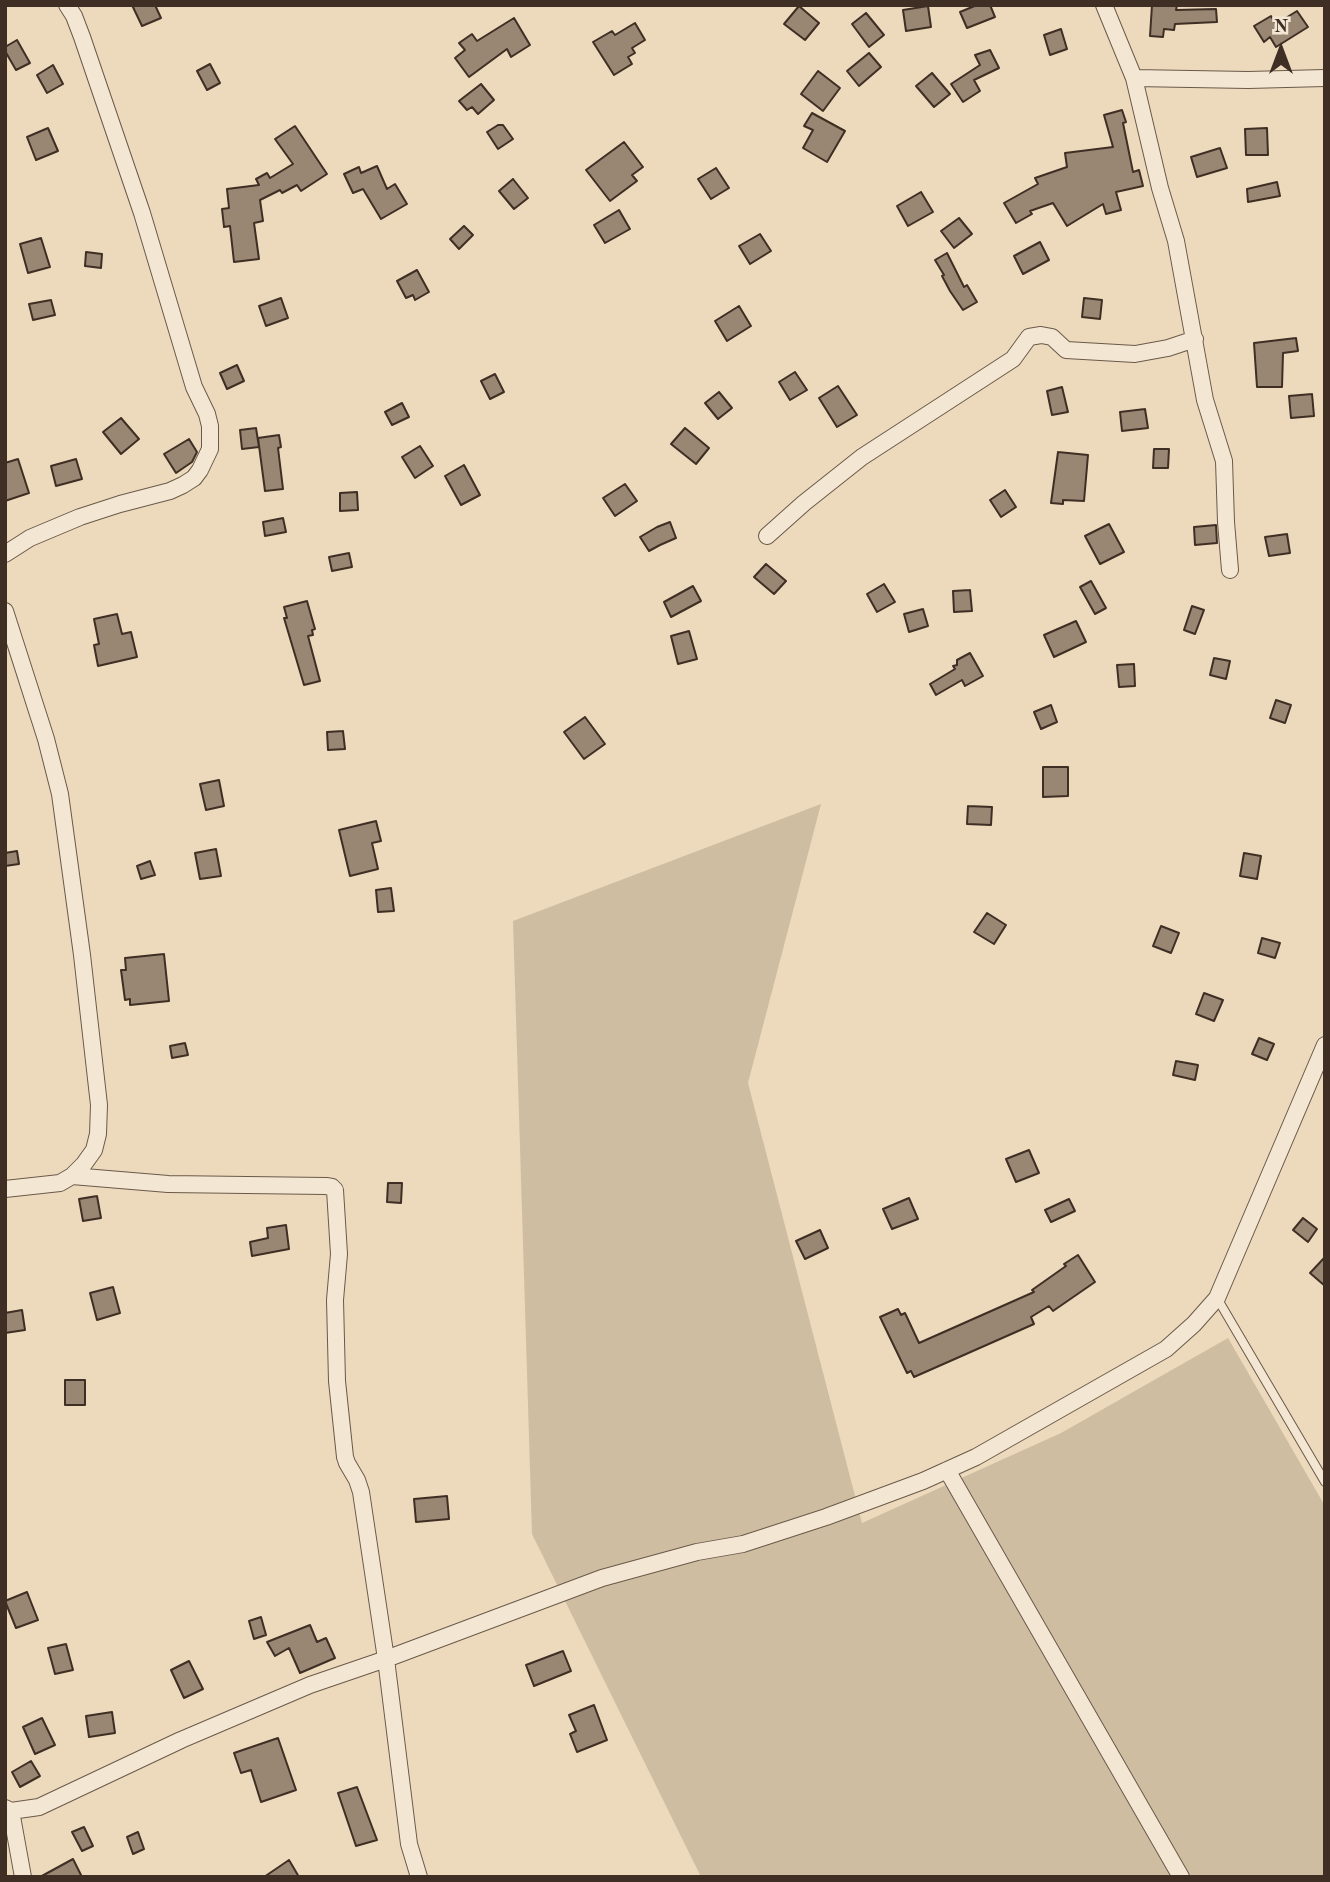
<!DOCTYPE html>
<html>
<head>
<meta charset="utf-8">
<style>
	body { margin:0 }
	#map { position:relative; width:1330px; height:1882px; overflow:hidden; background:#eddabc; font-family:"Old Standard TT",serif }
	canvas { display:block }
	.frame { position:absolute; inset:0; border:7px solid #3f2e24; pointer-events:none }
	.north { position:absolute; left:1246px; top:14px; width:70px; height:70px; -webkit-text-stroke:5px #f3e7d3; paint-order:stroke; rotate:0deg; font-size:19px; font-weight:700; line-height:28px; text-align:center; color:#3f2e24 }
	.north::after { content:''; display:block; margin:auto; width:24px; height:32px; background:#3f2e24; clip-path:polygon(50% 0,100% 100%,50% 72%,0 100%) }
</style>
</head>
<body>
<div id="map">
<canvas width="1330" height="1882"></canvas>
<div class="frame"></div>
<div class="north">N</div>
</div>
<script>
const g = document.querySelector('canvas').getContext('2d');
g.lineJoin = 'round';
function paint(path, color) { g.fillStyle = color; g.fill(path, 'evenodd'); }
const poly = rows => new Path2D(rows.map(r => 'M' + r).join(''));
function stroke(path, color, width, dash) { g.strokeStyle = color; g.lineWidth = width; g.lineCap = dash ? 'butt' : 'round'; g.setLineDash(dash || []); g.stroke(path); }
paint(poly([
	[821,804,748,1083,862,1523,1061,1433,1228,1338,1325,1506,1325,1877,701,1877,532,1534,513,921]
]), '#cfbda2');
const building = poly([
	[132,5,155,5,161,18,142,26,132,5],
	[977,5,990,5,995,17,967,28,960,12,977,5],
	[1152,5,1177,5,1176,10,1216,9,1217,22,1175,24,1174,30,1164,29,1163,37,1150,36,1152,5],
	[799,6,819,23,805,40,784,24,799,6],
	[928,6,931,27,906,31,903,10,928,6],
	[1297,11,1308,27,1276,47,1270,37,1264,42,1254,26,1271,16,1276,24,1297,11],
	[866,13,884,35,869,47,852,24,866,13],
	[514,18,530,45,511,57,507,49,469,77,455,58,465,50,459,43,472,34,477,41,514,18],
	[635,23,645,40,632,48,635,53,628,57,632,64,614,75,593,42,612,31,615,35,635,23],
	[1061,29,1067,49,1050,55,1044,35,1061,29],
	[17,40,30,63,16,70,5,51,5,47,17,40],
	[990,50,999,68,974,80,980,91,963,102,951,84,980,65,975,55,990,50],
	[869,53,881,67,859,86,847,71,869,53],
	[210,64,220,83,207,90,197,71,210,64],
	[53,65,63,84,47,93,37,75,53,65],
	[818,71,840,88,823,111,801,94,818,71],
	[932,73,950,94,934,107,916,86,932,73],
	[481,84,494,100,478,114,472,107,467,110,459,101,481,84],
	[1122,110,1126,122,1123,123,1133,172,1139,170,1143,186,1116,192,1121,210,1106,214,1103,204,1067,226,1053,203,1030,211,1032,214,1016,223,1004,203,1038,184,1035,178,1067,167,1065,153,1113,147,1104,115,1122,110],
	[812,113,845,131,827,162,803,148,813,130,804,126,812,113],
	[498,125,503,125,513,139,498,149,487,132,498,125],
	[295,126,327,174,301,191,297,185,282,193,280,190,260,200,263,221,254,223,259,259,234,262,230,226,224,227,222,209,229,208,227,189,259,185,256,179,267,173,270,178,293,164,275,139,295,126],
	[48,128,58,151,36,160,27,137,48,128],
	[1267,128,1268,155,1246,155,1245,129,1267,128],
	[624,142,643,167,632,175,637,181,610,201,586,170,624,142],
	[1220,148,1227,168,1197,177,1191,157,1220,148],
	[377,166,387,189,395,184,407,204,381,219,363,189,353,193,344,174,359,167,361,173,377,166],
	[716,168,729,188,711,199,698,179,716,168],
	[513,179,528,198,514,209,499,191,513,179],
	[1277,182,1280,196,1248,202,1247,189,1277,182],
	[921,192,933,212,908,226,897,206,921,192],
	[619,210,630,229,605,243,594,225,619,210],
	[959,218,972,234,954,248,941,231,959,218],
	[464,226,473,235,459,249,450,239,464,226],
	[760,234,771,251,750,264,739,246,760,234],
	[41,238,50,267,28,273,20,244,41,238],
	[1040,242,1049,260,1023,274,1014,256,1040,242],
	[86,252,102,254,101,268,85,266,86,252],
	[947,253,964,287,967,285,977,302,963,310,950,291,942,276,944,275,935,260,947,253],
	[417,270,429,292,415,300,413,295,406,298,397,281,417,270],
	[281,298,288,318,266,326,259,306,281,298],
	[1084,298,1102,300,1100,319,1082,317,1084,298],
	[51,300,55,315,33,320,29,304,51,300],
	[739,306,751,326,727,341,715,321,739,306],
	[1296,338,1298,351,1283,353,1282,387,1257,387,1254,343,1296,338],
	[237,365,244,381,227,389,220,373,237,365],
	[795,372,807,390,790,400,779,382,795,372],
	[495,374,504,392,490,399,481,381,495,374],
	[838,386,857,415,837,427,819,398,838,386],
	[1062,387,1068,412,1052,415,1047,391,1062,387],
	[719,392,732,408,718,419,705,403,719,392],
	[1312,394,1314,416,1291,418,1289,396,1312,394],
	[402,403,409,417,392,425,385,412,402,403],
	[1145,409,1148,428,1122,431,1120,412,1145,409],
	[121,418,139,439,121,454,103,432,121,418],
	[256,428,259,447,242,449,240,430,256,428],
	[685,428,709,448,696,464,671,444,685,428],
	[279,435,281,447,278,448,283,489,265,491,258,438,279,435],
	[189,439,197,452,192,462,176,473,164,454,189,439],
	[420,446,433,466,415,478,402,457,420,446],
	[1154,449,1169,449,1168,468,1153,468,1154,449],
	[1058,452,1088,455,1084,501,1063,500,1063,504,1051,503,1058,452],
	[18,459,29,493,5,501,5,463,18,459],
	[76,459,82,479,56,486,51,466,76,459],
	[464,465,480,495,461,505,445,476,464,465],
	[625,484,637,501,615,516,603,498,625,484],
	[1005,490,1016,507,1001,517,990,500,1005,490],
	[357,492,358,510,340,511,340,493,357,492],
	[283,518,286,532,265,536,263,522,283,518],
	[670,522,676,538,660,545,649,551,640,537,657,527,670,522],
	[1109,524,1124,552,1100,564,1085,536,1109,524],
	[1216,525,1217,543,1195,545,1194,527,1216,525],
	[1287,534,1290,553,1269,556,1265,537,1287,534],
	[349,553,352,567,332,571,329,557,349,553],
	[766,564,786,581,774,594,754,577,766,564],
	[1091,581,1106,608,1095,614,1080,587,1091,581],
	[884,584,895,602,877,612,867,594,884,584],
	[693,586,701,601,671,617,664,602,693,586],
	[970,590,972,611,954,612,953,591,970,590],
	[307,601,315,629,312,630,313,635,308,636,320,681,304,685,284,618,287,618,284,607,307,601],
	[1192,606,1204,610,1195,634,1184,630,1192,606],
	[923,609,928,626,909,632,904,614,923,609],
	[117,614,122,634,131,632,137,657,98,666,94,645,99,644,94,619,117,614],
	[1076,621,1086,642,1054,657,1044,635,1076,621],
	[689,631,697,659,678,664,671,636,689,631],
	[970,653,983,676,965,686,962,680,936,695,930,684,955,669,953,666,957,665,957,660,970,653],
	[1214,658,1230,661,1226,679,1210,675,1214,658],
	[1134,664,1135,686,1119,687,1117,665,1134,664],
	[1276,700,1291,705,1285,723,1270,718,1276,700],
	[1051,705,1057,722,1041,729,1034,712,1051,705],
	[585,717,605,744,584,759,564,732,585,717],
	[343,731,345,749,328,750,327,732,343,731],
	[1043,767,1068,767,1068,796,1043,797,1043,767],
	[219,780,224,806,206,810,200,784,219,780],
	[968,806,992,807,991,825,967,824,968,806],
	[376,821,381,841,372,843,378,869,350,876,339,830,376,821],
	[216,849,221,876,200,879,195,853,216,849],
	[17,851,19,864,5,866,5,853,17,851],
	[1244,853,1261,856,1257,879,1240,876,1244,853],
	[150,861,155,875,141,879,137,866,150,861],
	[391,888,394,911,378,912,376,890,391,888],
	[987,913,1006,925,994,944,974,932,987,913],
	[1161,926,1179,933,1171,953,1153,946,1161,926],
	[1262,938,1280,943,1275,958,1258,953,1262,938],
	[164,954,169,1001,130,1005,130,999,125,1000,121,970,126,970,125,958,164,954],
	[1204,993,1223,1000,1214,1021,1196,1014,1204,993],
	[1259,1038,1274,1044,1267,1060,1252,1054,1259,1038],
	[185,1043,188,1055,172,1058,170,1046,185,1043],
	[1176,1061,1198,1065,1195,1080,1173,1075,1176,1061],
	[1029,1150,1039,1173,1016,1182,1006,1159,1029,1150],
	[388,1183,402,1183,401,1203,387,1202,388,1183],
	[97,1196,101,1218,83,1221,79,1199,97,1196],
	[909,1198,918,1219,892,1229,883,1209,909,1198],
	[1069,1199,1075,1211,1051,1222,1045,1210,1069,1199],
	[1303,1218,1317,1229,1308,1242,1293,1230,1303,1218],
	[286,1225,289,1249,252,1256,250,1242,268,1238,267,1228,286,1225],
	[820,1230,828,1248,805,1259,796,1241,820,1230],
	[1078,1255,1095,1282,1053,1311,1049,1306,1031,1317,1034,1324,914,1377,911,1371,907,1373,880,1317,898,1309,901,1315,905,1313,919,1343,1034,1292,1032,1290,1066,1266,1064,1264,1078,1255],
	[1325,1257,1325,1286,1310,1273,1325,1257],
	[113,1287,120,1313,97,1320,90,1293,113,1287],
	[22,1310,25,1330,5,1333,5,1313,22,1310],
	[65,1380,85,1380,85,1405,65,1405,65,1380],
	[447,1496,449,1519,416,1522,414,1499,447,1496],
	[27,1592,38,1620,16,1628,5,1601,27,1592],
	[261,1617,266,1635,254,1639,249,1621,261,1617],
	[310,1625,317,1642,326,1638,335,1658,300,1673,289,1648,275,1656,267,1642,310,1625],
	[66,1644,73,1670,55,1674,48,1648,66,1644],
	[563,1651,571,1671,534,1686,526,1665,563,1651],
	[189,1661,203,1689,184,1698,171,1670,189,1661],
	[594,1705,607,1740,577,1752,570,1734,576,1731,569,1715,594,1705],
	[112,1712,115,1733,89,1737,86,1716,112,1712],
	[42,1718,55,1745,35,1754,23,1727,42,1718],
	[278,1738,296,1790,261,1802,251,1770,241,1773,234,1753,278,1738],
	[31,1761,40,1776,20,1787,12,1772,31,1761],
	[357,1787,377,1840,356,1846,338,1793,357,1787],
	[84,1827,93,1846,82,1851,72,1832,84,1827],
	[138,1832,144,1849,133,1854,127,1837,138,1832],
	[73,1859,82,1877,40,1877,73,1859],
	[289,1860,299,1877,264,1877,289,1860]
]);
paint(building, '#998773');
stroke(building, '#3f2e24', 2);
const lane = poly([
	[1217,1298,1325,1482]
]);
const street = poly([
	[1104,5,1134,78,1160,188,1176,241,1205,400,1224,461,1226,522,1230,570],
	[1134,78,1248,80,1325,78],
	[767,536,804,503,862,457,1013,359,1029,337,1041,335,1052,337,1066,350,1135,354,1168,348,1195,339],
	[5,554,30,538,80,517,120,504,170,491,183,485,194,478,200,470,210,449,210,426,207,414,194,387,142,213,82,37,74,16,67,5],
	[5,611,46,739,60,794,82,955,99,1105,98,1134,94,1150,84,1164,72,1176,60,1183,5,1189],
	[72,1176,168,1184,326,1186,332,1187,335,1190,339,1254,335,1300,337,1381,345,1457,347,1463,357,1480,361,1492,386,1659,409,1844,419,1877],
	[947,1470,1181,1877],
	[5,1808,11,1811,39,1807,181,1740,310,1685,386,1659,602,1578,697,1552,743,1544,826,1517,923,1481,976,1457,1166,1349,1194,1324,1217,1298,1325,1045],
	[11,1811,23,1877]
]);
stroke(lane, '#6a594a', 10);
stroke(street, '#6a594a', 18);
stroke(lane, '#f3e7d3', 8);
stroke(street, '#f3e7d3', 16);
</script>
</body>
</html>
